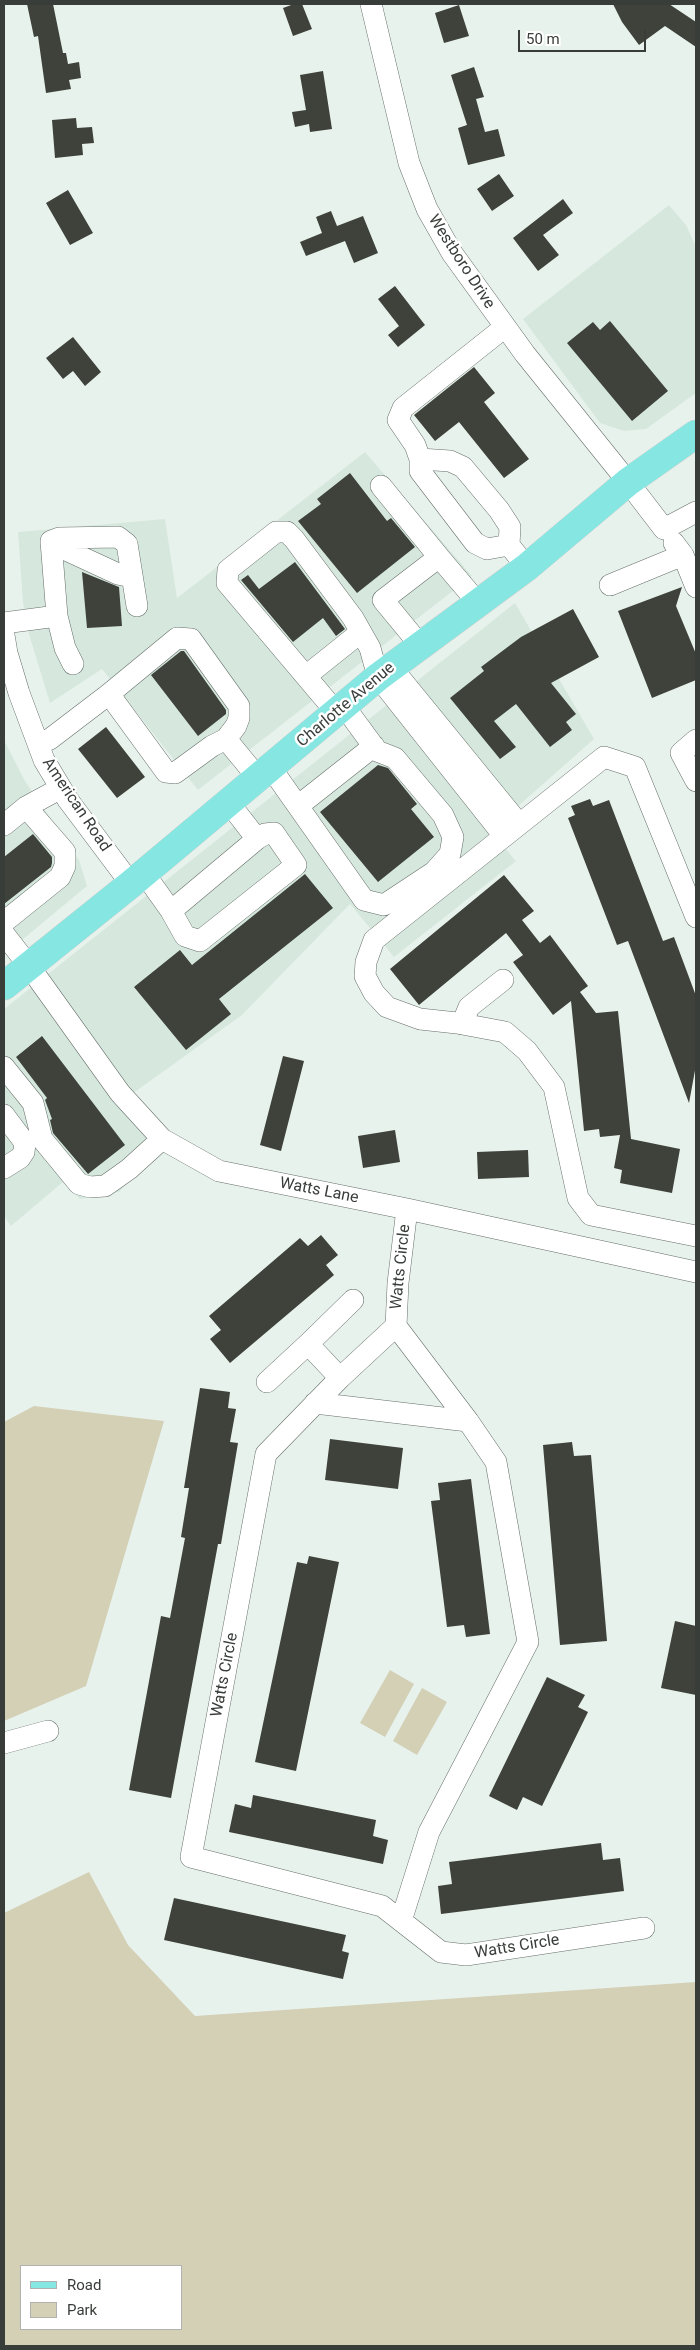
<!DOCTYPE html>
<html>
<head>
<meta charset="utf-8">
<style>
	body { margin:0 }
	#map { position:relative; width:700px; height:2350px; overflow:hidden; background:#e8f2ec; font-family:Roboto,sans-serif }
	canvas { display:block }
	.frame { position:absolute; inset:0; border:5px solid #393d3a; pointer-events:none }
	.legend { position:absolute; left:20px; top:2265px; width:162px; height:65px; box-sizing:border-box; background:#fff; border:1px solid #b0b1b0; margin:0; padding:6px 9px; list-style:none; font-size:15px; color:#393d3a }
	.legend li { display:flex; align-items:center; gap:10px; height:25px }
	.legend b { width:25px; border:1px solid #b0b1b0 }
	.scale { position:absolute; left:518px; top:30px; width:128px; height:22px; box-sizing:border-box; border:2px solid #393d3a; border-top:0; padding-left:6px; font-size:15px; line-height:18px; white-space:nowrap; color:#393d3a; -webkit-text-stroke:4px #fff; paint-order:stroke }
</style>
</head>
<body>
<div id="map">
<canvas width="700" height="2350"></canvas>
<div class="frame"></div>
<ul class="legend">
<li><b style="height:6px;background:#86e7e2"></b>Road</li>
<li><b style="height:14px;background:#d3d0b6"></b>Park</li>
</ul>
<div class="scale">50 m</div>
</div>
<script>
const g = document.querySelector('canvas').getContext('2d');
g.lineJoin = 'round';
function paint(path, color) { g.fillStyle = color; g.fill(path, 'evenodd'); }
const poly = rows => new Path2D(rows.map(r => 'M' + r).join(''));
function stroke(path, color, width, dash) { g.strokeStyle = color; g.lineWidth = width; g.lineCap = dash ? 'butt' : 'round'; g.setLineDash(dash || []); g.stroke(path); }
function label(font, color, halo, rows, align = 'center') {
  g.font = font + ' Roboto,sans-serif'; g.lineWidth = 5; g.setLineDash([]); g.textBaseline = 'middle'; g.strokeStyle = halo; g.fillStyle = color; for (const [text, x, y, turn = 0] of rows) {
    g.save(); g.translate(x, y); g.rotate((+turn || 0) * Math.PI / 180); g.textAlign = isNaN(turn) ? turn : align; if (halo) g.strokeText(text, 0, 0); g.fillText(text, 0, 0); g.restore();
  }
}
paint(poly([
	[669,205,686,225,696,247,696,393,646,429,624,431,600,423,523,319],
	[365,452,472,576,198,790,102,669,50,703,28,631,23,603,18,532,165,519,177,598],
	[515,603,594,739,490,831,516,861,394,957,350,904,242,1015,118,1104,158,1152,119,1192,80,1199,63,1182,11,1226,4,1216,4,1009],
	[4,740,25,781,79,860,87,886,4,955]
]), '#d6e8de');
paint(poly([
	[34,1406,164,1421,86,1686,4,1721,4,1422],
	[390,1670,414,1684,385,1737,360,1723],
	[422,1688,447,1702,417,1755,393,1741],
	[89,1872,128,1945,195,2016,696,1982,696,2346,4,2346,4,1913],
	[21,2266,181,2266,181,2329,21,2329]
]), '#d3d0b6');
paint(poly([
	[27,4,53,4,63,53,66,53,68,64,79,62,81,78,69,80,71,89,46,93,38,36,34,37],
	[294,4,302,4,312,29,293,36,283,8],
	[613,4,669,4,696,22,696,47,665,26,639,45,622,22],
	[459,5,469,36,444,43,435,13],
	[474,67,484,97,476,99,485,132,498,129,505,156,468,165,458,128,467,125,451,75],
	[323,71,332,129,310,132,309,124,295,127,292,112,306,110,300,75],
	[76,118,77,128,92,127,94,143,82,144,83,155,55,158,52,120],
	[499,174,514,196,492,211,477,189],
	[68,190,93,233,70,245,46,203],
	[563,199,573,213,543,235,559,255,538,271,513,238],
	[331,211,337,226,363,216,378,253,354,263,345,241,306,256,300,242,322,233,316,217],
	[395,286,425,325,398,347,388,335,399,326,378,299],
	[610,321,668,391,632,421,567,343,593,322,600,330],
	[73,337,101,372,85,386,73,371,63,379,46,358],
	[474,367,495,393,484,402,529,459,504,478,459,422,435,441,414,415],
	[350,473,387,521,391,518,415,547,357,593,298,521,321,504,317,499],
	[295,562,345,629,336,636,323,618,293,642,241,580,248,575,259,589],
	[82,572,119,587,122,626,87,628],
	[682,587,676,606,696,654,696,680,652,698,618,611],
	[573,609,599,657,551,683,576,714,566,722,572,730,550,747,516,704,494,721,516,747,500,759,450,698,484,671,481,667,521,637],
	[181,651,184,651,226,710,226,714,198,736,151,675],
	[106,727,145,777,117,798,78,749],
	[378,765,388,768,417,804,411,809,434,837,378,882,320,812],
	[590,799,593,806,609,800,663,941,674,937,696,996,696,1065,689,1103,628,941,617,945,568,818,575,815,571,806],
	[33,834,52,857,52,863,51,867,4,904,4,857],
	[305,874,333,908,219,999,231,1014,186,1050,134,987,180,950,192,965],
	[504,875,534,911,522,920,540,943,550,935,588,986,580,992,596,1013,618,1011,631,1139,680,1149,672,1193,620,1183,622,1170,614,1168,620,1135,600,1137,599,1129,584,1131,571,1001,553,1015,513,962,523,955,506,933,419,1005,390,969],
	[42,1036,125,1145,88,1174,53,1133,50,1120,52,1119,45,1100,47,1098,16,1057],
	[283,1056,304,1061,281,1151,260,1145],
	[395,1130,400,1162,363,1168,358,1136],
	[528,1150,529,1177,478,1179,477,1152],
	[321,1235,338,1255,326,1265,334,1275,230,1363,210,1339,221,1330,209,1316,300,1238,308,1246],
	[200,1388,230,1392,228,1408,236,1409,230,1442,238,1443,221,1544,218,1544,171,1798,129,1790,161,1616,170,1618,185,1538,181,1537,189,1488,184,1488],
	[330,1439,403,1448,398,1489,325,1480],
	[572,1442,574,1456,591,1455,607,1641,560,1645,543,1445],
	[471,1479,490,1634,466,1637,464,1625,447,1627,431,1501,440,1500,438,1483],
	[309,1556,339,1562,296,1771,255,1762,297,1562,307,1564],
	[675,1621,696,1626,696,1695,661,1688],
	[547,1677,585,1695,578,1707,588,1712,542,1806,523,1797,517,1810,489,1796],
	[253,1795,376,1820,373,1836,388,1840,383,1864,229,1832,235,1804,251,1808],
	[601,1843,603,1860,620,1858,624,1891,441,1914,438,1886,452,1884,449,1862],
	[174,1898,346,1935,342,1951,349,1953,343,1979,164,1940]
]), '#3e423b');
const minor = poly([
	[371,4,409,163,427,209,452,253,525,354,628,482,664,529,696,512],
	[505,327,403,408,398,420,415,445,420,459,420,471,475,543,487,549,509,545],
	[420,459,450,461,463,467,499,510,510,527,509,545,517,555],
	[381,486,439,557],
	[51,543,118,574,132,577],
	[674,543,683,555,696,587],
	[610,585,683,555],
	[57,616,65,648,73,664],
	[4,623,57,616,51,541,59,538,118,537,127,544,137,606],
	[4,635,7,653,19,693,44,760,68,800,131,884],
	[420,645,383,600,439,557,478,603],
	[391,667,519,824],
	[306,676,361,632],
	[109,694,177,638,191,639,239,706,239,718,236,726,226,739],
	[336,712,227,583,228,570,276,532,287,532,294,539,353,618,370,648,378,677,504,836],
	[696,740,681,753,696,781],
	[38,744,50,739,109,694,166,772,175,773,212,746,226,739,258,778],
	[271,768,364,900,384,905,434,872,450,854,453,837,443,815,395,758,377,751,344,706],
	[298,806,374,746],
	[4,825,26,807,61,788],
	[144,873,171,911,185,936,200,941,296,865,274,833,265,834,257,839,229,803],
	[171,911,257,839],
	[696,917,635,767,604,757,374,940,366,962,365,976,374,993,387,1007,420,1019,457,1023,505,1032,527,1051,554,1087,578,1198,591,1215,696,1236],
	[4,922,60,877,65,866,65,852,26,807],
	[4,934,29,966,120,1093,162,1139,219,1171,407,1209,696,1272],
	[462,1024,469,1007,503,980],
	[4,1067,33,1103,42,1139,79,1184,90,1187,105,1186,129,1169,162,1139],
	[4,1115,25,1143,24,1152,20,1158,4,1168],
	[407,1209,398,1283,396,1326,340,1378,266,1454,191,1857,382,1906,441,1952,466,1955,644,1928],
	[396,1326,468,1421,496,1462,528,1642,429,1832,401,1921],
	[308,1344,353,1300],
	[267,1382,308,1344,340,1378],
	[315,1403,468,1421],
	[4,1743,48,1731]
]);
const major = poly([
	[4,986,131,884,378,677,527,567,628,482,696,434]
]);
stroke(minor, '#666f69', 22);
stroke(major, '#cfd0d0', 29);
stroke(minor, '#fff', 21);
stroke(major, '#86e7e2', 28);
label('16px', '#393d3a', '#fff', [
	["Westboro Drive",461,262,57],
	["Charlotte Avenue",346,705,-40],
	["American Road",76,805,56],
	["Watts Lane",319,1191,11],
	["Watts Circle",401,1267,-84],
	["Watts Circle",225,1675,-79],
	["Watts Circle",517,1947,-9]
]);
</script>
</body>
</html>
